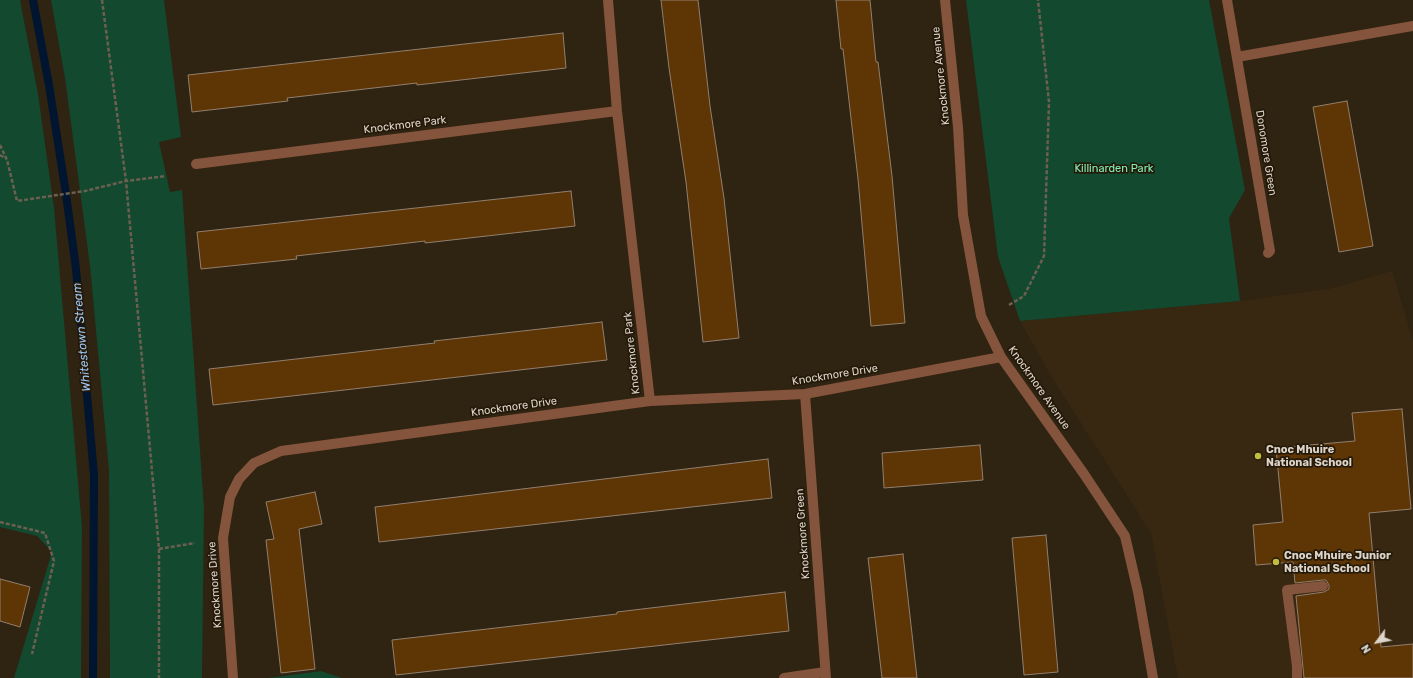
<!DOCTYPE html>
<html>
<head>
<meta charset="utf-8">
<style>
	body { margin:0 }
	#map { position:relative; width:1413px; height:678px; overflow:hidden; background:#2f2312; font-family:Rubik,sans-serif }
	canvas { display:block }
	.north { position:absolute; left:1357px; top:622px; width:40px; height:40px; -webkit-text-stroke:3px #251909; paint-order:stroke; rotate:238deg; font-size:11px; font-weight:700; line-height:16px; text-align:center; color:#ddd5ca }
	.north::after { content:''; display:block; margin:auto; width:14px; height:18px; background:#ddd5ca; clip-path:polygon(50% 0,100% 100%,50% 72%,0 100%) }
</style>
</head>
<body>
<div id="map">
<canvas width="1413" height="678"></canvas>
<div class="north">N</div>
</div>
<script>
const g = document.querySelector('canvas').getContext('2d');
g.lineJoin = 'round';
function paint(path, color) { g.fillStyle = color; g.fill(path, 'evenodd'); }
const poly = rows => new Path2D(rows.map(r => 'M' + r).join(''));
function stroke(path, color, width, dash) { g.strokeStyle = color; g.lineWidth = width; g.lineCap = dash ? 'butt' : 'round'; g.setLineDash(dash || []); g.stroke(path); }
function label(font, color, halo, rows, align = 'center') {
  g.font = font + ' Rubik,sans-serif'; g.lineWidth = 3.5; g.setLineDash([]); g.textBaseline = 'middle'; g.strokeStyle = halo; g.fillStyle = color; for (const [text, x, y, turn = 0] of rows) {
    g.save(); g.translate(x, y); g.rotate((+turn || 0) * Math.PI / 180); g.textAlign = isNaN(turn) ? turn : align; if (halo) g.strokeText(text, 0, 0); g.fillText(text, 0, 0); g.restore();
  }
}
paint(poly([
	[1392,271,1413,341,1413,678,1178,678,1151,533,1053,379,1020,321,1240,301,1329,289]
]), '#392811');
paint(poly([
	[0,0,20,0,38,94,54,208,82,527,81,678,14,678,52,552,37,536,0,527],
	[51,0,164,0,181,137,159,142,170,192,182,190,204,508,202,678,110,678,109,470,90,266,65,78],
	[966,0,1209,0,1245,190,1229,218,1240,301,1020,321,998,257],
	[321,671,342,678,269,678]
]), '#12492f');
stroke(poly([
	[33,0,49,85,66,194,76,269,94,475,93,678]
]), '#00152f', 8);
const building = poly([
	[661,0,698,0,710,106,724,198,739,338,703,342,686,182,669,68,661,0],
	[836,0,870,0,876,62,878,62,892,176,905,323,871,326,858,179,843,49,841,49,836,0],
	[563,33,566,68,417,85,417,83,287,98,288,101,192,112,188,75,563,33],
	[1347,101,1373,246,1339,252,1313,107,1347,101],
	[571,191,575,226,425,243,425,241,383,246,296,256,297,259,201,269,197,232,571,191],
	[602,322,607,360,213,405,209,369,435,343,434,341,602,322],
	[1402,409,1411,509,1369,513,1381,647,1413,644,1413,678,1304,678,1296,596,1324,592,1329,589,1329,585,1326,580,1323,580,1295,583,1293,562,1256,565,1253,525,1283,522,1276,448,1355,441,1352,413,1402,409],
	[980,445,983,480,884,488,882,453,980,445],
	[768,459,772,498,379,542,375,507,768,459],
	[315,492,322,524,299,529,315,669,281,673,266,540,274,539,266,502,315,492],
	[1046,535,1058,672,1024,675,1012,538,1046,535],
	[903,554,917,678,882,678,868,558,903,554],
	[0,579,30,587,20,627,0,621,0,579],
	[785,592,789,631,396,675,392,640,617,614,617,612,785,592]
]);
paint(building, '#5e3505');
stroke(building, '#927f6e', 1);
stroke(poly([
	[102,0,126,181,159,549,159,678],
	[0,145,7,160,17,201,85,191,126,181,166,176],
	[0,155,7,159],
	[1009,305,1024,296,1044,256,1049,102,1038,0],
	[0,522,45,533,54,561,32,654],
	[159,549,195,543]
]), '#6b6051', 2.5, [4, 2]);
stroke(poly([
	[1297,678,1297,666,1287,590,1323,586]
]), '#84543c', 10);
stroke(poly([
	[608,0,617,111,650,401],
	[945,0,958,127,963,215,981,316,1001,357,1084,474,1125,536,1138,592,1153,678],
	[1227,0,1270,251,1268,253],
	[1237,57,1413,26],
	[196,164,617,111],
	[805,394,826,678],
	[233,678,223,538,230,497,239,479,254,463,281,451,650,401,805,394,1001,357],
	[784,678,825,672]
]), '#84543c', 10);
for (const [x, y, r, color] of [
	[1258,456,4,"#c1bd40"],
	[1276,562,4,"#c1bd40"]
]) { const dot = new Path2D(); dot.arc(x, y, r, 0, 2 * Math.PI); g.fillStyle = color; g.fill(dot); stroke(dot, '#251909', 1.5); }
label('11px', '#ddd5ca', '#251909', [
	["Knockmore Avenue",941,76,-96],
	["Knockmore Park",405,125,-7],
	["Donomore Green",1266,153,81],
	["Knockmore Park",632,353,-96],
	["Knockmore Drive",835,375,-9],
	["Knockmore Avenue",1039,388,55],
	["Knockmore Drive",514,407,-8],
	["Knockmore Green",803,534,-94],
	["Knockmore Drive",215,585,-94]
]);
label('11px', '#81f0b6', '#251909', [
	["Killinarden Park",1114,169]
]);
label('bold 11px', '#ddd5ca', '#251909', [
	["Cnoc Mhuire",1266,450],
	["National School",1266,463],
	["Cnoc Mhuire Junior",1284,556],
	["National School",1284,569]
], 'left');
label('italic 12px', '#9ecaf7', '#251909', [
	["Whitestown Stream",82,337,-95]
]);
</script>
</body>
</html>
